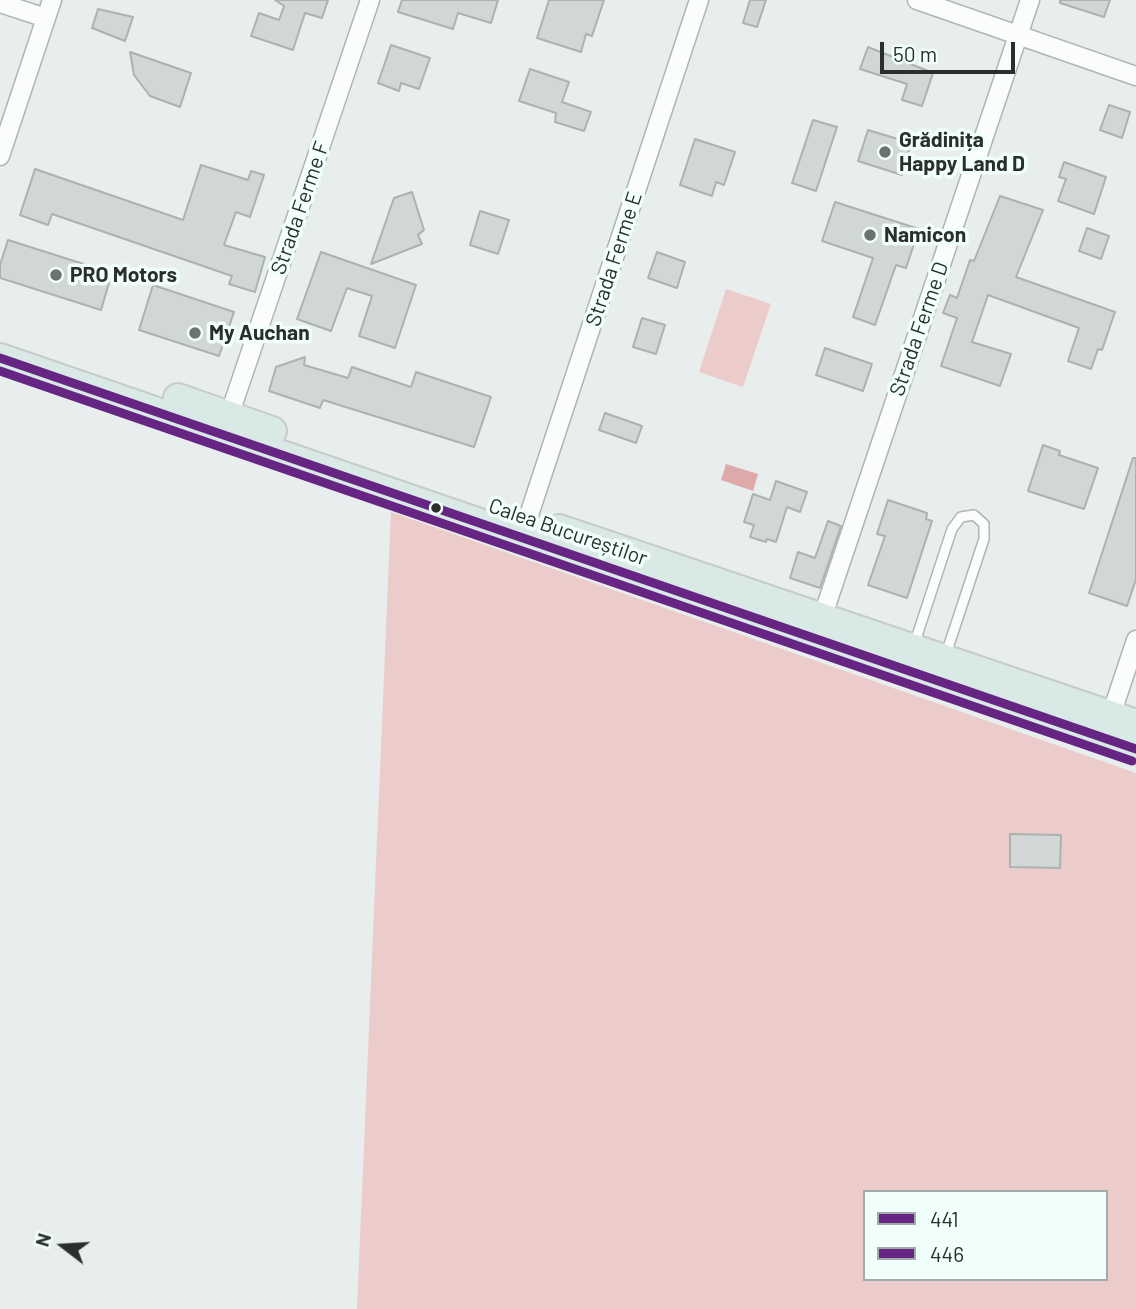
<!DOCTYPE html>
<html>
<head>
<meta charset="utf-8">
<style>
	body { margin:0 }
	#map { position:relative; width:1136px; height:1309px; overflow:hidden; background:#e7eeed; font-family:Barlow,sans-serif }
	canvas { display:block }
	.legend { position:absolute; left:863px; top:1190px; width:245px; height:91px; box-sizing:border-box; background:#f1fffc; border:2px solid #a1acaa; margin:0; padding:9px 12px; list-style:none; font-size:21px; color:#2a2f2e }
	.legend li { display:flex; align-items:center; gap:14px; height:35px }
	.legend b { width:35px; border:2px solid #a1acaa }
	.north { position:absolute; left:28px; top:1211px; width:70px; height:70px; -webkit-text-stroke:5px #f1fffc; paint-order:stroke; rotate:287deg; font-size:19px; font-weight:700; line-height:28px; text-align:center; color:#2a2f2e }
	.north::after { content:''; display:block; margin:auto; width:24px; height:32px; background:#2a2f2e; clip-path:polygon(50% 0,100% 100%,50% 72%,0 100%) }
	.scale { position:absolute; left:880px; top:42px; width:135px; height:32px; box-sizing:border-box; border:4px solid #2a2f2e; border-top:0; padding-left:9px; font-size:21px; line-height:24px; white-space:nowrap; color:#2a2f2e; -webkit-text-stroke:5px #f1fffc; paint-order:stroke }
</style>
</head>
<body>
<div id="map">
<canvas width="1136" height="1309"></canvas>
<ul class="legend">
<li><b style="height:9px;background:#662483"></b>441</li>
<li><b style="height:9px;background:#662483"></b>446</li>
</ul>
<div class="north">N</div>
<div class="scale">50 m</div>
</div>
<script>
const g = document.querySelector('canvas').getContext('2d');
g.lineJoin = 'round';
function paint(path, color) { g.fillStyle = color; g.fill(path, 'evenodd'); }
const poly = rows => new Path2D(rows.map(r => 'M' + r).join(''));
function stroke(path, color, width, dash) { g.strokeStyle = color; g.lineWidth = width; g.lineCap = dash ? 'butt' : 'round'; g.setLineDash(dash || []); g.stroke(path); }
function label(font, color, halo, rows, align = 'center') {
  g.font = font + ' Barlow,sans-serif'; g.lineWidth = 7; g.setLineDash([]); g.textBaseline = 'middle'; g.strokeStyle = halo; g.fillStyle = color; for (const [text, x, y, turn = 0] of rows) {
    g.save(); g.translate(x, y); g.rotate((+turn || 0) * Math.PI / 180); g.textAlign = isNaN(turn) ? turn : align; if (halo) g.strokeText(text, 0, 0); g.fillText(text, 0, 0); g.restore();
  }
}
paint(poly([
	[726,289,771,304,743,387,699,372],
	[391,512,1136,773,1136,1309,357,1309],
	[865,1192,1106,1192,1106,1279,865,1279]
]), '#eccccb');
paint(poly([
	[726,464,758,474,753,491,721,480]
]), '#dea9a9');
const building = poly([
	[275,0,328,0,322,18,305,13,293,50,251,36,259,13,279,20,284,6,275,0],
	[402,0,498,0,491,23,458,13,453,29,398,12,402,0],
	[549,0,604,0,592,36,586,34,581,52,537,38,549,0],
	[750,0,766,0,757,27,743,23,750,0],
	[1060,0,1110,0,1104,17,1060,3,1060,0],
	[98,9,133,17,125,41,92,28,98,9],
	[391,45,430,58,419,89,401,83,399,91,378,83,391,45],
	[868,47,933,73,922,106,902,100,907,84,860,69,868,47],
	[130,52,191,73,180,107,150,96,134,75,130,52],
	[530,69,569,82,562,102,591,112,584,131,555,122,556,113,519,101,530,69],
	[1109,105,1130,112,1122,138,1100,130,1109,105],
	[813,120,837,127,816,191,792,183,813,120],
	[868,130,911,143,902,175,858,161,868,130],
	[695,139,735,152,724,185,716,182,712,196,680,185,695,139],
	[1064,162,1106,177,1094,214,1058,201,1066,179,1059,177,1064,162],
	[201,165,248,180,251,171,264,175,250,217,236,212,224,245,265,257,255,292,229,284,232,276,52,214,48,225,20,215,35,169,183,220,201,165],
	[412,192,424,230,418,235,422,244,371,264,394,198,412,192],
	[1000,196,1043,210,1016,277,1115,312,1102,350,1098,349,1091,369,1068,361,1079,328,988,295,972,342,1011,354,1000,386,941,366,957,318,943,313,950,295,957,298,970,260,974,261,1000,196],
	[835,202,919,229,906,268,896,265,875,325,853,317,873,258,822,241,835,202],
	[480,211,509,220,498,254,470,245,480,211],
	[1087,228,1109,236,1101,259,1079,251,1087,228],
	[8,240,112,273,101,310,0,278,0,265,8,240],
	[321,252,416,285,395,348,359,336,372,296,347,288,331,331,297,319,321,252],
	[657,252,685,262,677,288,648,278,657,252],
	[153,285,234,312,219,356,139,330,153,285],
	[642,318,665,325,656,354,633,347,642,318],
	[825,348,872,364,863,391,816,375,825,348],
	[305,357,304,365,348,378,352,367,411,387,416,372,491,397,474,447,323,400,320,408,269,391,276,367,305,357],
	[605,413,642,426,636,443,599,430,605,413],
	[1043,445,1060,451,1059,455,1098,468,1084,509,1028,491,1043,445],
	[1133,458,1136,458,1136,579,1127,606,1089,593,1133,458],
	[776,481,807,492,800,512,787,507,776,542,767,539,766,542,750,537,754,525,744,522,753,494,770,500,776,481],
	[888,500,927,513,926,519,932,521,907,598,868,585,885,536,877,534,888,500],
	[828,521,841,526,820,588,790,578,798,552,815,558,828,521],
	[1010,834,1061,835,1060,868,1010,867,1010,834]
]);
paint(building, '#d1d7d6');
stroke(building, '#acb2b0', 2);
const service = poly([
	[914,645,952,529,961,517,974,515,984,524,984,539,946,654]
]);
const minor = poly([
	[917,0,1136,76],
	[0,3,46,18],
	[0,156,52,0],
	[229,416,370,0],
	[528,518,699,0],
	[822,618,1030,0],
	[1111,715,1136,640]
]);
const trunk = poly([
	[0,358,1136,749],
	[178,398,272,431],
	[559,529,1136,724]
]);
stroke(service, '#afb5b4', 12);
stroke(minor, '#afb5b4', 21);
stroke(trunk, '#c8cbcb', 32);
stroke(service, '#fbfcfc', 9);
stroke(minor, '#fbfcfc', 18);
stroke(trunk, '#d8e9e6', 28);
stroke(poly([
	[0,358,1136,749]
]), '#662483', 9);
stroke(poly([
	[0,371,1132,761]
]), '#662483', 9);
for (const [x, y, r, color] of [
	[885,152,7,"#6c7271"],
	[870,235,7,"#6c7271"],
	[56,275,7,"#6c7271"],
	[195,333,7,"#6c7271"],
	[436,508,6,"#2a2f2e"]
]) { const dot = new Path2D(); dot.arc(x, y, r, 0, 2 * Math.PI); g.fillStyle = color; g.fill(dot); stroke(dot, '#f1fffc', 2.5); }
label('bold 21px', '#2a2f2e', '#f1fffc', [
	["Grădinița",899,140],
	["Happy Land D",899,164],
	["Namicon",884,235],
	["PRO Motors",70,275],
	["My Auchan",209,333]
], 'left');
label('21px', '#2a2f2e', '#f1fffc', [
	["Strada Ferme F",300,208,-71],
	["Strada Ferme E",614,259,-72],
	["Strada Ferme D",919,329,-71],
	["Calea Bucureștilor",568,532,19]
]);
</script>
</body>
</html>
